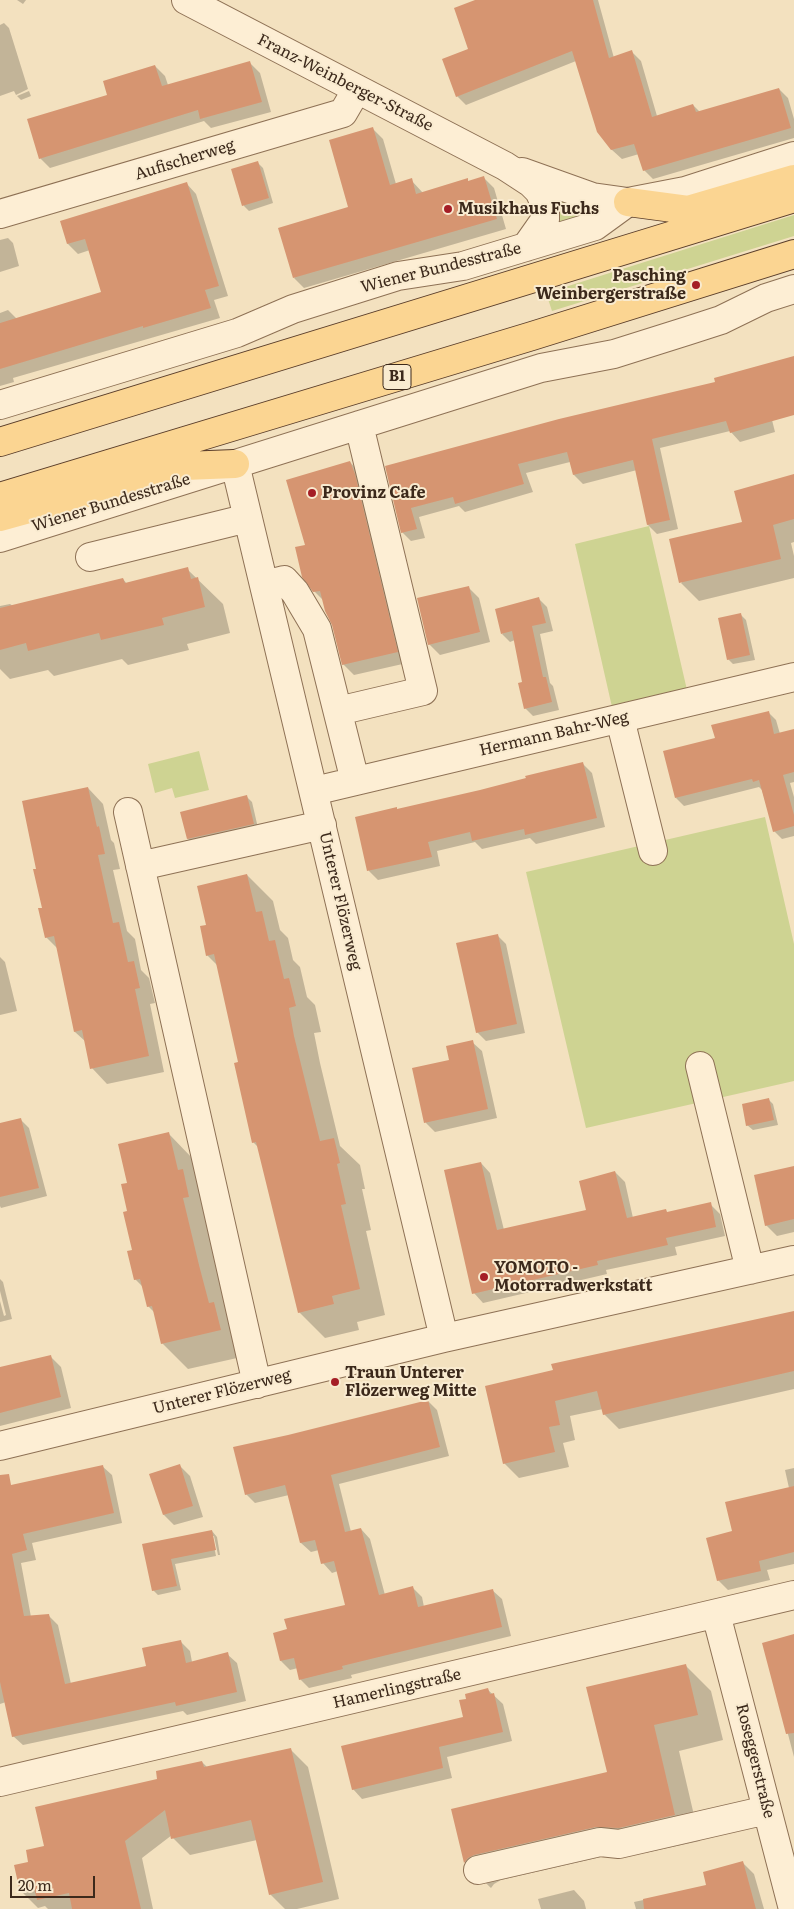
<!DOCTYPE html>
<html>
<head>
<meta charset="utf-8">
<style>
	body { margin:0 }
	#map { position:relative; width:794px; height:1909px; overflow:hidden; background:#f3e1bf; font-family:Literata,serif }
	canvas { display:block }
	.scale { position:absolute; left:10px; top:1876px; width:85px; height:22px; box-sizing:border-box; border:2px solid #3c291b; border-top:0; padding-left:6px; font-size:15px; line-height:18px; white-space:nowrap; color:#3c291b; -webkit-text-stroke:4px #f9ebd0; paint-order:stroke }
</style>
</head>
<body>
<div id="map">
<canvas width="794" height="1909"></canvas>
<div class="scale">20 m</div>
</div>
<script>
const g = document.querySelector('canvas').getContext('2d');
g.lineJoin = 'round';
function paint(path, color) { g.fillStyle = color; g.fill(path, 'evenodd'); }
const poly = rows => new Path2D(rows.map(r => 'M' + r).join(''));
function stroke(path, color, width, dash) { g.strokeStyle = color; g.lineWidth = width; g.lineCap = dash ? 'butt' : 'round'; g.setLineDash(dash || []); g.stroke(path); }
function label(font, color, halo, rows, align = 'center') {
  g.font = font + ' Literata,serif'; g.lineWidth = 4; g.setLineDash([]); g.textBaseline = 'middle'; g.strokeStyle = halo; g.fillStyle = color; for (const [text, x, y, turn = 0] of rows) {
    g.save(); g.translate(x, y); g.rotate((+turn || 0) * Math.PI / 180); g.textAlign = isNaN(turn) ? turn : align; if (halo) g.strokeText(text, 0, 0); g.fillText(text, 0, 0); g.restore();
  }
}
paint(poly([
	[552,194,594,210,585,221,552,223],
	[794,215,794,236,552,311,546,293],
	[649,526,687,690,612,707,575,544],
	[199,751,209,790,175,798,172,788,155,793,148,764],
	[765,817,794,944,794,1081,586,1128,526,872]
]), '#ced392');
paint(poly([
	[17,0,26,0,23,4],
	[495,0,598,0,614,58,632,52,641,61,657,116,693,105,700,112,779,89,788,98,794,119,794,138,653,179,644,170,639,154,622,159,612,150,576,61,466,105,457,96,470,49],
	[4,23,9,28,28,89,16,95,14,91,0,96,0,25],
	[250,63,260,73,271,112,211,128,204,121,50,168,40,158,108,96,155,66,165,76,168,85],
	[29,91,31,96,21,100,17,96],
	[373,129,383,139,396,184,411,180,423,193,467,180,469,182,484,178,494,188,506,229,304,288,294,278,350,208],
	[257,162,263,168,273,203,249,211,244,206,233,170],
	[187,184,196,194,228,296,214,300,220,318,13,378,14,382,0,386,0,313,8,310,17,319,103,293,90,250,78,254,68,244,62,222],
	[8,238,13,243,19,266,0,272,0,240],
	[794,357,794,410,771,416,775,432,740,442,730,431,660,448,678,529,657,534,648,525,637,470,583,484,574,475,570,462,526,473,533,492,465,512,459,506,419,517,425,538,411,541,402,532,386,467,716,383],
	[350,462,360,473,407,663,354,675,343,664,333,625,323,600,314,591,307,546],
	[794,475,794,542,791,543,794,556,794,578,699,601,681,583],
	[187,569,223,604,230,633,187,644,189,650,128,665,122,659,54,676,48,670,10,679,0,669,0,606,10,604,13,606,123,579,127,584],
	[468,587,479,598,490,642,440,655,429,644],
	[539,599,547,607,553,631,540,634,550,683,553,686,559,710,533,716,525,708,524,683,515,640,510,642,502,634],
	[741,615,746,620,755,660,733,664,728,659],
	[768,712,776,720,780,734,794,730,794,782,790,783,794,797,794,836,782,839,774,831,762,790,759,787,684,806,676,798,716,739],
	[583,764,592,773,605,827,536,844,530,838,482,849,475,842,437,851,440,866,378,880,369,871,357,818,398,810,481,791],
	[88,788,103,804,111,840,114,843,120,869,113,870,127,931,135,939,141,970,149,978,155,1003,150,1004,164,1072,107,1084,92,1068,86,1042,75,1032,58,949,46,937,38,870],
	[247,797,252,802,258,828,193,844,188,839,181,813],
	[247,875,273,901,280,930,288,938,293,960,300,967,307,997,315,1005,321,1032,314,1033,320,1063,340,1146,360,1165,365,1189,362,1189,371,1230,366,1231,385,1315,357,1322,359,1330,325,1338,299,1312,258,1147,253,1142,240,1063,218,966,207,955,207,926],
	[497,935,506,944,525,1033,486,1041,477,1032],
	[0,957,5,962,17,1011,0,1015],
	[472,1042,482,1051,497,1118,435,1132,426,1123,414,1069,450,1061],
	[768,1099,773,1104,778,1125,753,1130,747,1125],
	[20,1119,29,1128,47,1196,1,1208,0,1206,0,1125],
	[169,1134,194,1160,246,1356,188,1369,162,1343,155,1313,148,1306,144,1288,135,1279,129,1212,128,1184],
	[481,1163,490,1173,504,1230,587,1211,615,1172,625,1182,633,1218,668,1213,710,1204,720,1214,725,1236,675,1247,677,1255,606,1270,607,1274,483,1303,474,1293],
	[794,1167,794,1232,777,1236,766,1225],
	[0,1279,3,1282,12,1319,0,1322,0,1301,4,1316,6,1315,0,1291],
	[794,1312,794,1389,619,1429,604,1414,603,1409,570,1416,575,1440,563,1443,569,1467,519,1478,504,1463,486,1387],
	[50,1356,61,1367,71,1408,0,1426,0,1369],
	[428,1401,437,1410,449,1456,339,1484,351,1532,361,1529,370,1539,385,1595,413,1588,422,1597,424,1607,492,1590,502,1599,511,1636,351,1675,352,1678,309,1688,300,1679,298,1668,290,1670,281,1661,288,1630,346,1606,338,1571,332,1573,323,1563,319,1550,311,1552,301,1543,289,1495,255,1503,246,1494,288,1436],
	[179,1465,190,1476,203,1517,174,1525,164,1515,151,1474],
	[102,1466,112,1475,122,1523,32,1543,36,1560,21,1563,31,1617,49,1616,58,1625,71,1684,148,1667,181,1642,190,1651,192,1662,227,1654,237,1663,246,1701,187,1715,183,1711,23,1745,13,1736,6,1702,0,1704,0,1488],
	[794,1468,794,1564,767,1570,770,1580,728,1590,718,1580,733,1532,789,1488,785,1470],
	[212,1531,217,1537,220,1555,218,1555,214,1536,212,1536,216,1556,175,1564,181,1590,158,1595,153,1590,143,1545],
	[794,1635,794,1757,764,1643],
	[685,1665,711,1691,723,1740,679,1751,700,1841,645,1853,623,1852,501,1880,494,1884,491,1888,465,1863,453,1810,608,1773],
	[488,1690,503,1704,512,1741,447,1757,452,1778,362,1799,353,1789,465,1718],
	[291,1750,308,1767,339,1899,297,1909,285,1909,270,1894,257,1840,190,1855,173,1838,172,1835,142,1858,153,1909,48,1909,45,1906,38,1908,21,1891,30,1863,46,1847,159,1780,202,1762,208,1768],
	[743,1863,754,1874,764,1909,636,1909,634,1902,708,1886],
	[574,1890,584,1901,586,1909,541,1909,538,1899]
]), '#0003');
paint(poly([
	[475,0,593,0,609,58,632,50,652,117,693,104,696,112,779,88,791,128,643,171,634,144,611,150,597,132,572,51,456,97,442,59,468,49,454,8],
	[250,61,262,102,200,119,198,110,39,159,27,119,107,95,103,81,155,65,162,86],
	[373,127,390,185,412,178,416,194,468,178,468,181,484,176,497,219,293,278,278,228,348,207,329,140],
	[258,161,269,198,242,206,231,169],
	[187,182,219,286,205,290,211,308,143,328,143,326,0,369,0,323,101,292,85,239,67,244,60,221],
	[794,356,794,415,730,433,726,421,652,439,670,520,647,525,633,460,573,475,567,452,518,464,524,484,455,504,453,497,411,508,417,529,401,533,385,466,559,419,715,382,714,378],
	[350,461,355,474,398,652,342,665,332,625,325,611,320,591,313,592,302,577,295,547,305,545,286,480],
	[794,474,794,519,773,525,781,559,679,583,669,539,742,522,734,491],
	[188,567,191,579,198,577,205,607,162,618,164,625,101,640,99,633,28,651,26,643,0,650,0,608,123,578,125,583],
	[469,586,480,632,428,645,417,598],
	[539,597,546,623,532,626,543,677,546,677,552,702,524,709,518,683,522,682,512,631,501,634,495,609],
	[741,613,750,655,727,660,718,618],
	[769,711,774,734,794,729,794,772,783,775,794,815,794,826,773,832,759,780,753,782,752,779,675,798,663,751,715,738,711,725],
	[583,762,597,818,525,835,524,829,472,841,470,832,428,842,432,857,367,871,355,817,397,807,397,809,480,790,526,778,525,776],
	[88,787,97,827,99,826,105,854,98,855,113,923,119,922,128,962,134,961,140,988,135,989,149,1056,90,1069,82,1030,74,1032,54,936,45,938,38,908,42,908,33,869,36,869,22,801],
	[247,795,254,824,187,839,180,812],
	[247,874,256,912,262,911,269,941,275,940,284,979,289,978,296,1006,289,1008,294,1036,320,1141,334,1138,340,1163,337,1164,346,1204,341,1205,360,1289,332,1296,334,1304,298,1313,256,1142,252,1143,234,1063,238,1062,214,954,206,956,200,926,206,925,197,886],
	[498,934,517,1024,476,1033,456,943],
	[473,1040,488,1109,424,1123,412,1068,449,1060,446,1046],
	[769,1098,774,1120,746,1126,742,1104],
	[21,1118,39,1188,0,1197,0,1123],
	[169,1132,178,1170,183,1169,189,1197,183,1198,199,1265,209,1303,214,1302,221,1330,161,1344,152,1306,147,1307,140,1279,134,1280,127,1251,132,1250,123,1212,127,1211,121,1184,127,1183,118,1144],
	[481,1162,497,1230,586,1210,579,1181,615,1171,627,1218,666,1209,667,1212,711,1202,716,1227,666,1238,668,1245,597,1261,598,1265,472,1294,444,1170],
	[794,1166,794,1219,765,1226,754,1175],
	[794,1311,794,1371,603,1415,597,1391,555,1401,560,1425,549,1427,555,1452,503,1464,485,1386,553,1370,551,1364],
	[51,1355,61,1397,0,1413,0,1367],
	[428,1400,440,1447,331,1475,345,1532,361,1528,379,1595,413,1586,418,1607,493,1589,502,1627,342,1666,343,1669,299,1680,294,1658,280,1661,273,1633,287,1629,284,1619,345,1605,334,1561,321,1564,315,1540,300,1543,285,1485,245,1495,233,1447,288,1435],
	[180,1464,193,1506,163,1515,149,1474],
	[103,1465,114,1513,23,1534,27,1550,12,1554,24,1616,49,1614,65,1684,146,1666,142,1648,181,1640,186,1663,228,1652,237,1692,176,1706,175,1702,12,1737,0,1682,0,1475,9,1474,11,1485],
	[794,1486,794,1552,759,1561,761,1571,717,1581,706,1538,732,1531,725,1502],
	[212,1530,216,1550,171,1559,177,1586,152,1591,142,1544],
	[794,1634,794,1733,786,1734,762,1643],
	[686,1664,698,1715,654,1725,675,1815,619,1828,596,1827,474,1855,468,1858,464,1863,451,1809,607,1772,586,1687],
	[488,1688,490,1694,494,1693,503,1732,439,1747,443,1768,352,1790,341,1746,463,1717,459,1700,466,1699,465,1694],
	[291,1748,323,1882,269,1895,251,1820,171,1839,165,1810,125,1841,141,1909,72,1909,69,1893,37,1900,34,1888,20,1892,14,1865,28,1862,26,1850,44,1846,35,1807,157,1779,156,1771,202,1761,204,1767],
	[743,1861,756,1909,644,1909,643,1899,706,1885,703,1872]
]), '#d69571');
const minor = poly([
	[186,0,505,166,531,183,539,191,545,204,545,220,526,247],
	[522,172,592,197,628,202],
	[0,214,343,113,357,89],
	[0,405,237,333,293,309,398,276,463,266,595,226,628,202,685,191,794,156],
	[235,464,444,1338],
	[0,538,541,368,614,354,687,331,721,320,766,298,794,289],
	[90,557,248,518],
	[264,585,284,580,295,592,317,629,355,781],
	[338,711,423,691,359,425],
	[620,719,653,851],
	[314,791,794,677],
	[128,812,257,1384],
	[140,866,322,825],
	[700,1066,750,1270],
	[0,1446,444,1338,794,1260],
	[716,1614,793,1909],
	[0,1782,794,1595],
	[478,1870,600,1842,619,1844,767,1810]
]);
const major = poly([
	[628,202,688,210,794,179],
	[0,442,794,198],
	[0,497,532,336,794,254],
	[0,517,184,466,235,464]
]);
stroke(minor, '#8e7155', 30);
stroke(major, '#5b3e2a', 30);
stroke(minor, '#fdeed4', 28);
stroke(major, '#fbd592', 28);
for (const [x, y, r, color] of [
	[448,209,5,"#a51e26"],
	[696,285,5,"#a51e26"],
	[312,493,5,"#a51e26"],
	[484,1277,5,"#a51e26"],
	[335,1382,5,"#a51e26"]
]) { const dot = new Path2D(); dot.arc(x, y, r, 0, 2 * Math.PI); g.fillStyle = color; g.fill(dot); stroke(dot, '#f9ebd0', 2); }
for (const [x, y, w] of [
	[397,377,28]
]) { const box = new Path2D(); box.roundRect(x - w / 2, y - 12.5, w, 25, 4); g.fillStyle = '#f9ebd0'; g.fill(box); stroke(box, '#3c291b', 1); }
label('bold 15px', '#3c291b', null, [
	["B1",397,377]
]);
label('16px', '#3c291b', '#f9ebd0', [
	["Franz-Weinberger-Straße",345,83,27],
	["Aufischerweg",185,160,-17],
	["Wiener Bundesstraße",441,268,-14],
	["Wiener Bundesstraße",111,503,-17],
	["Hermann Bahr-Weg",554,734,-13],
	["Unterer Flözerweg",340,901,77],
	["Unterer Flözerweg",222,1392,-14],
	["Hamerlingstraße",397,1689,-13],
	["Roseggerstraße",755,1761,76]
]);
label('bold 16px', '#3c291b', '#f9ebd0', [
	["Musikhaus Fuchs",458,209],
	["Pasching",686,276,"right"],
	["Weinbergerstraße",686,294,"right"],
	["Provinz Cafe",322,493],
	["YOMOTO -",494,1268],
	["Motorradwerkstatt",494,1286],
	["Traun Unterer",345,1373],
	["Flözerweg Mitte",345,1391]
], 'left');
</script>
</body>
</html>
